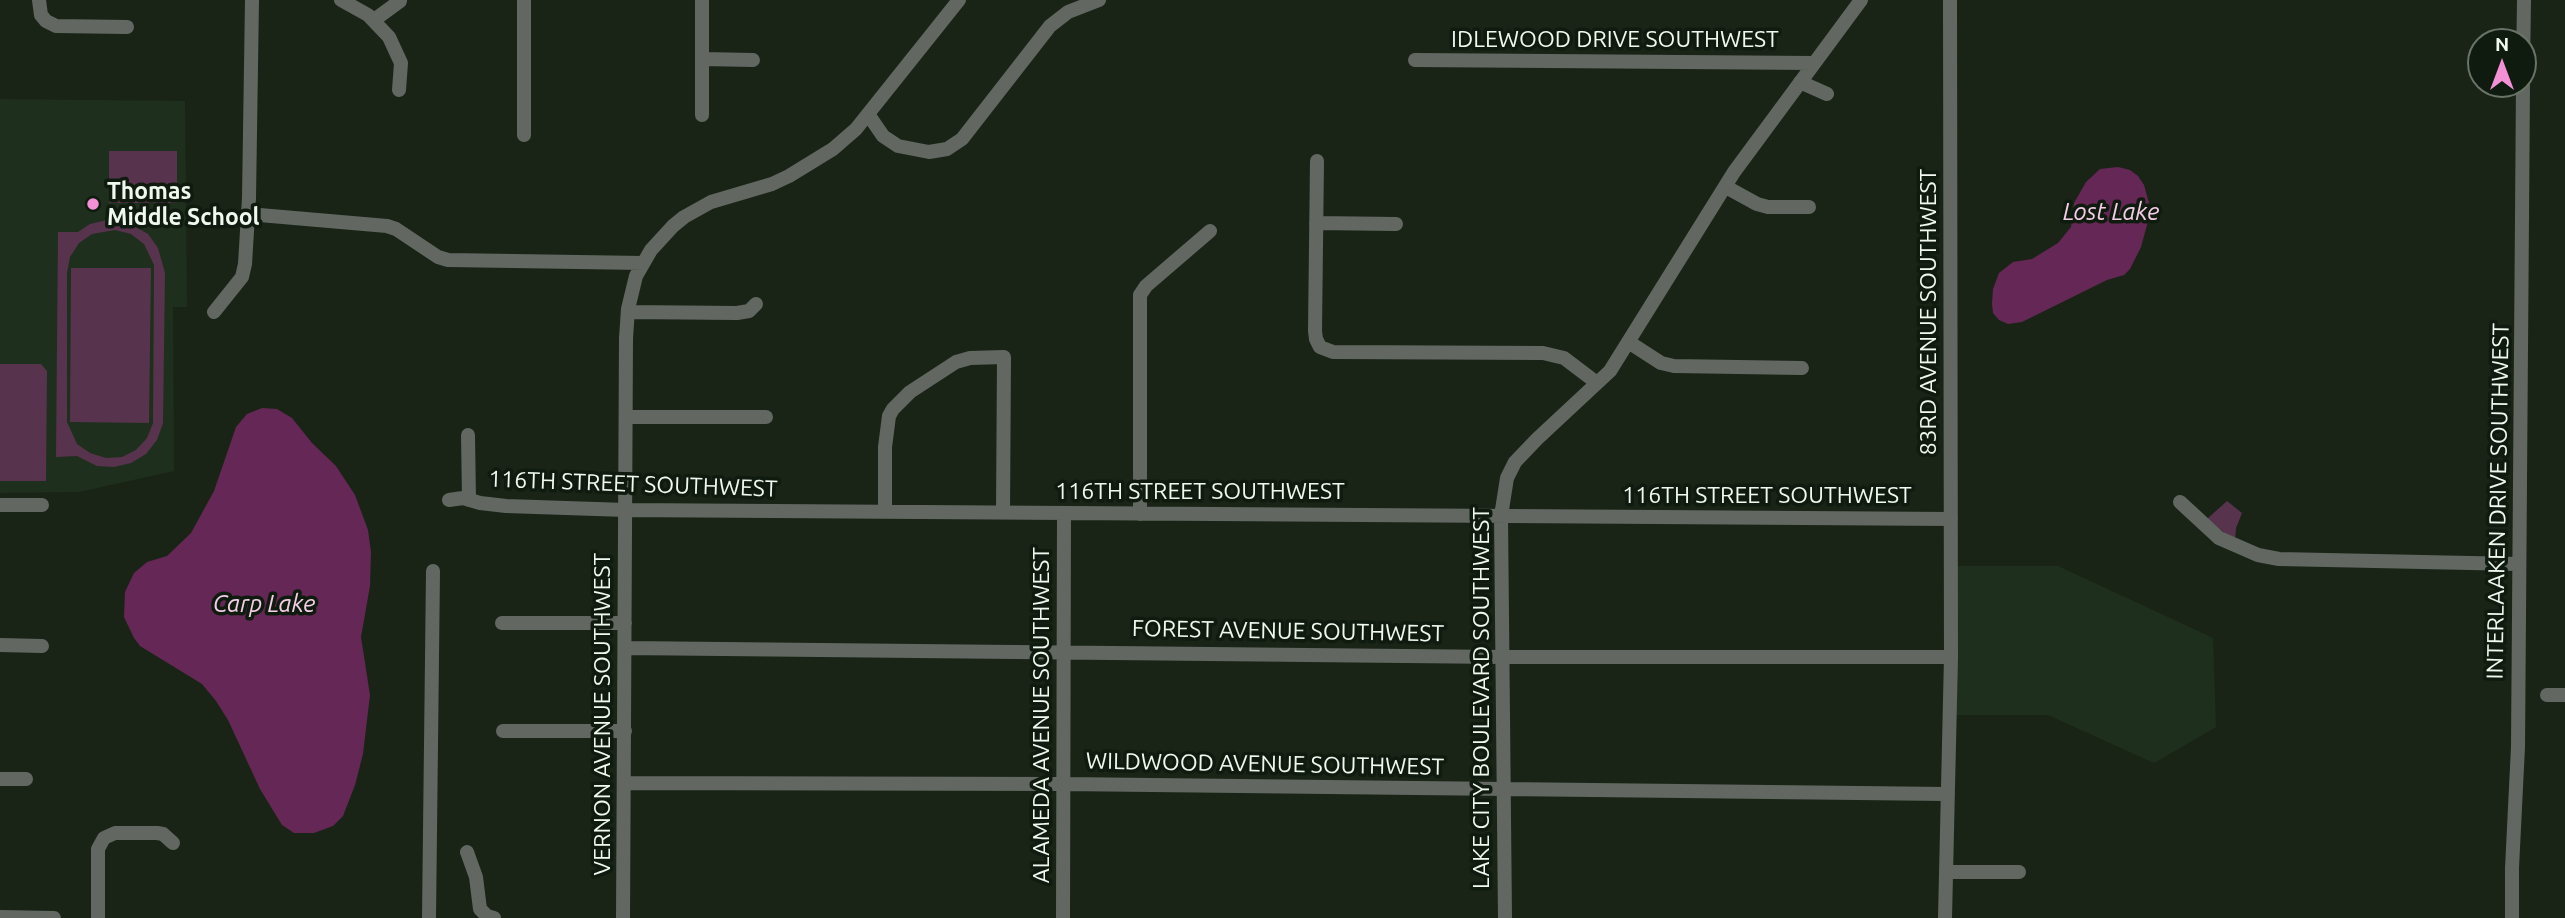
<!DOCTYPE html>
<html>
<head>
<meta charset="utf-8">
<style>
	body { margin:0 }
	#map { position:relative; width:2565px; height:918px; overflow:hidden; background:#192417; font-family:Ubuntu,sans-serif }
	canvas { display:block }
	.north { position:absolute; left:2467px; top:28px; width:70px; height:70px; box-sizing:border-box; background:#0f1b0e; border:2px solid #697368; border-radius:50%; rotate:0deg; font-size:19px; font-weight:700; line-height:28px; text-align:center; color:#f0f8ef }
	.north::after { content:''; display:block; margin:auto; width:24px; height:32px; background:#f391d6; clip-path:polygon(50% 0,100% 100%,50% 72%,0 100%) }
</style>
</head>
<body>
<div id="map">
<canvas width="2565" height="918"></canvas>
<div class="north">N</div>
</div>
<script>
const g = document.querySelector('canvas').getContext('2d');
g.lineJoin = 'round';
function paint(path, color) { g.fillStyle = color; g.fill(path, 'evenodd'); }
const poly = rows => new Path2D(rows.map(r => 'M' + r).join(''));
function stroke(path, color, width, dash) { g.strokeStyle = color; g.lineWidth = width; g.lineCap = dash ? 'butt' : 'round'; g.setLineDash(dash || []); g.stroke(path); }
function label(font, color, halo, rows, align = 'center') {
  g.font = font + ' Ubuntu,sans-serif'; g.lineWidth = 7; g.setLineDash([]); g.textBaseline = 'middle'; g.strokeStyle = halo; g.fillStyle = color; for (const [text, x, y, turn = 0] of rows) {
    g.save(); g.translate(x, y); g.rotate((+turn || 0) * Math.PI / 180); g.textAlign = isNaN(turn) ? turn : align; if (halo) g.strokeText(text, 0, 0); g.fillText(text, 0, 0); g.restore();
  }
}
paint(poly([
	[0,99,185,101,187,307,173,307,174,471,79,492,0,493],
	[1954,566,2058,566,2213,638,2216,727,2154,763,2048,715,1954,715]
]), '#1f2f1d');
paint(poly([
	[109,151,177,151,177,203,109,203],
	[107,220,125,221,148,234,158,248,165,273,163,423,157,440,146,454,131,463,114,467,97,466,77,456,56,457,58,232,78,232,90,224],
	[115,230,131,234,144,244,154,265,153,423,147,438,136,450,122,457,106,458,90,453,77,444,67,422,67,273,70,257,79,243,92,234],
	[71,268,151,268,149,423,70,422],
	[0,364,41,364,47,371,46,481,0,481],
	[2227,501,2242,513,2236,528,2235,541,2207,519]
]), '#58334d');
paint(poly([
	[2118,167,2130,170,2138,176,2144,185,2149,203,2147,225,2141,247,2130,269,2124,275,2107,280,2022,322,2008,324,1999,320,1993,313,1992,304,1993,289,1999,273,2013,262,2032,259,2058,243,2071,227,2074,203,2086,182,2100,169],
	[262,408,277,409,292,418,312,443,336,466,355,495,368,530,371,552,370,586,361,637,370,695,363,754,355,785,343,816,333,826,314,833,294,833,282,825,260,789,228,720,216,701,202,684,140,646,134,638,124,617,125,592,134,573,147,562,167,556,191,533,214,491,236,427,247,414]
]), '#652755');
stroke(poly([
	[39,0,41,15,46,21,56,26,127,27],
	[341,0,368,15,389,37,401,63,399,90],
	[702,0,702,115],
	[374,20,400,1],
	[703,59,753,60],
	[1415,60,1814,63],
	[2523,70,2524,0],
	[1800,82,1827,94],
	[868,114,883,136,898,146,929,152,947,149,962,139,1050,26,1068,12,1099,0],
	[524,135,524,0],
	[1317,161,1315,331,1316,339,1320,347,1333,352,1543,353,1564,358,1597,383],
	[1726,187,1757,204,1768,207,1809,207],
	[248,214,387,226,396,229,438,257,448,260,643,263],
	[1316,223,1396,224],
	[214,312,242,277,245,264,249,198,252,0],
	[628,312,737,313,749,311,756,304],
	[1630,343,1661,363,1674,366,1802,368],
	[626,417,766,417],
	[468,435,469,500],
	[449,500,463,498,480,503,506,506,626,510,1951,519],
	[2180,502,2219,538,2258,555,2279,559,2518,564],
	[0,505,42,505],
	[885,512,885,447,889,416,893,409,910,392,956,362,970,358,1004,357,1003,512],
	[1140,514,1140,295,1146,286,1210,231],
	[502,623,625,623],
	[0,645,42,646],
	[625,648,1502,657,1951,657],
	[2547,695,2565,695],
	[503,731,625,731],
	[0,779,26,779],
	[625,783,1063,784,1946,794],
	[467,852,476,877,480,909,487,916,494,918],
	[1946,872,2019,872],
	[0,917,54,918],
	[98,918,98,849,104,838,115,833,157,833,163,834,173,843],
	[429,918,433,571],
	[623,918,626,338,628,309,636,276,651,250,673,226,684,217,711,202,772,184,789,176,833,149,856,129,959,0],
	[1063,918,1064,513],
	[1505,918,1501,516,1507,478,1515,462,1537,439,1610,371,1734,172,1861,0],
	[1945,918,1951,657,1950,0],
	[2512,918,2512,868,2518,747,2523,84]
]), '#626861', 14);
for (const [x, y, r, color] of [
	[93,204,7,"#f391d6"]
]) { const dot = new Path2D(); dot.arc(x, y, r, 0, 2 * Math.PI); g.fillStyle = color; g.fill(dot); stroke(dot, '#0f1b0e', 2.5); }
label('23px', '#f0f8ef', '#0f1b0e', [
	["IDLEWOOD DRIVE SOUTHWEST",1615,39],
	["83RD AVENUE SOUTHWEST",1928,312,-90],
	["116TH STREET SOUTHWEST",633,484,2],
	["116TH STREET SOUTHWEST",1200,491],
	["116TH STREET SOUTHWEST",1767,495],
	["INTERLAAKEN DRIVE SOUTHWEST",2498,501,-89],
	["FOREST AVENUE SOUTHWEST",1288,631,1],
	["LAKE CITY BOULEVARD SOUTHWEST",1481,698,-90],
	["VERNON AVENUE SOUTHWEST",602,714,-90],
	["ALAMEDA AVENUE SOUTHWEST",1041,715,-90],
	["WILDWOOD AVENUE SOUTHWEST",1265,764,1]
]);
label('bold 23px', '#f0f8ef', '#0f1b0e', [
	["Thomas",107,191],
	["Middle School",107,217]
], 'left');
label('italic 24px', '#f4cde7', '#0f1b0e', [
	["Lost Lake",2111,212],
	["Carp Lake",264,604]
]);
</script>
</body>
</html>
